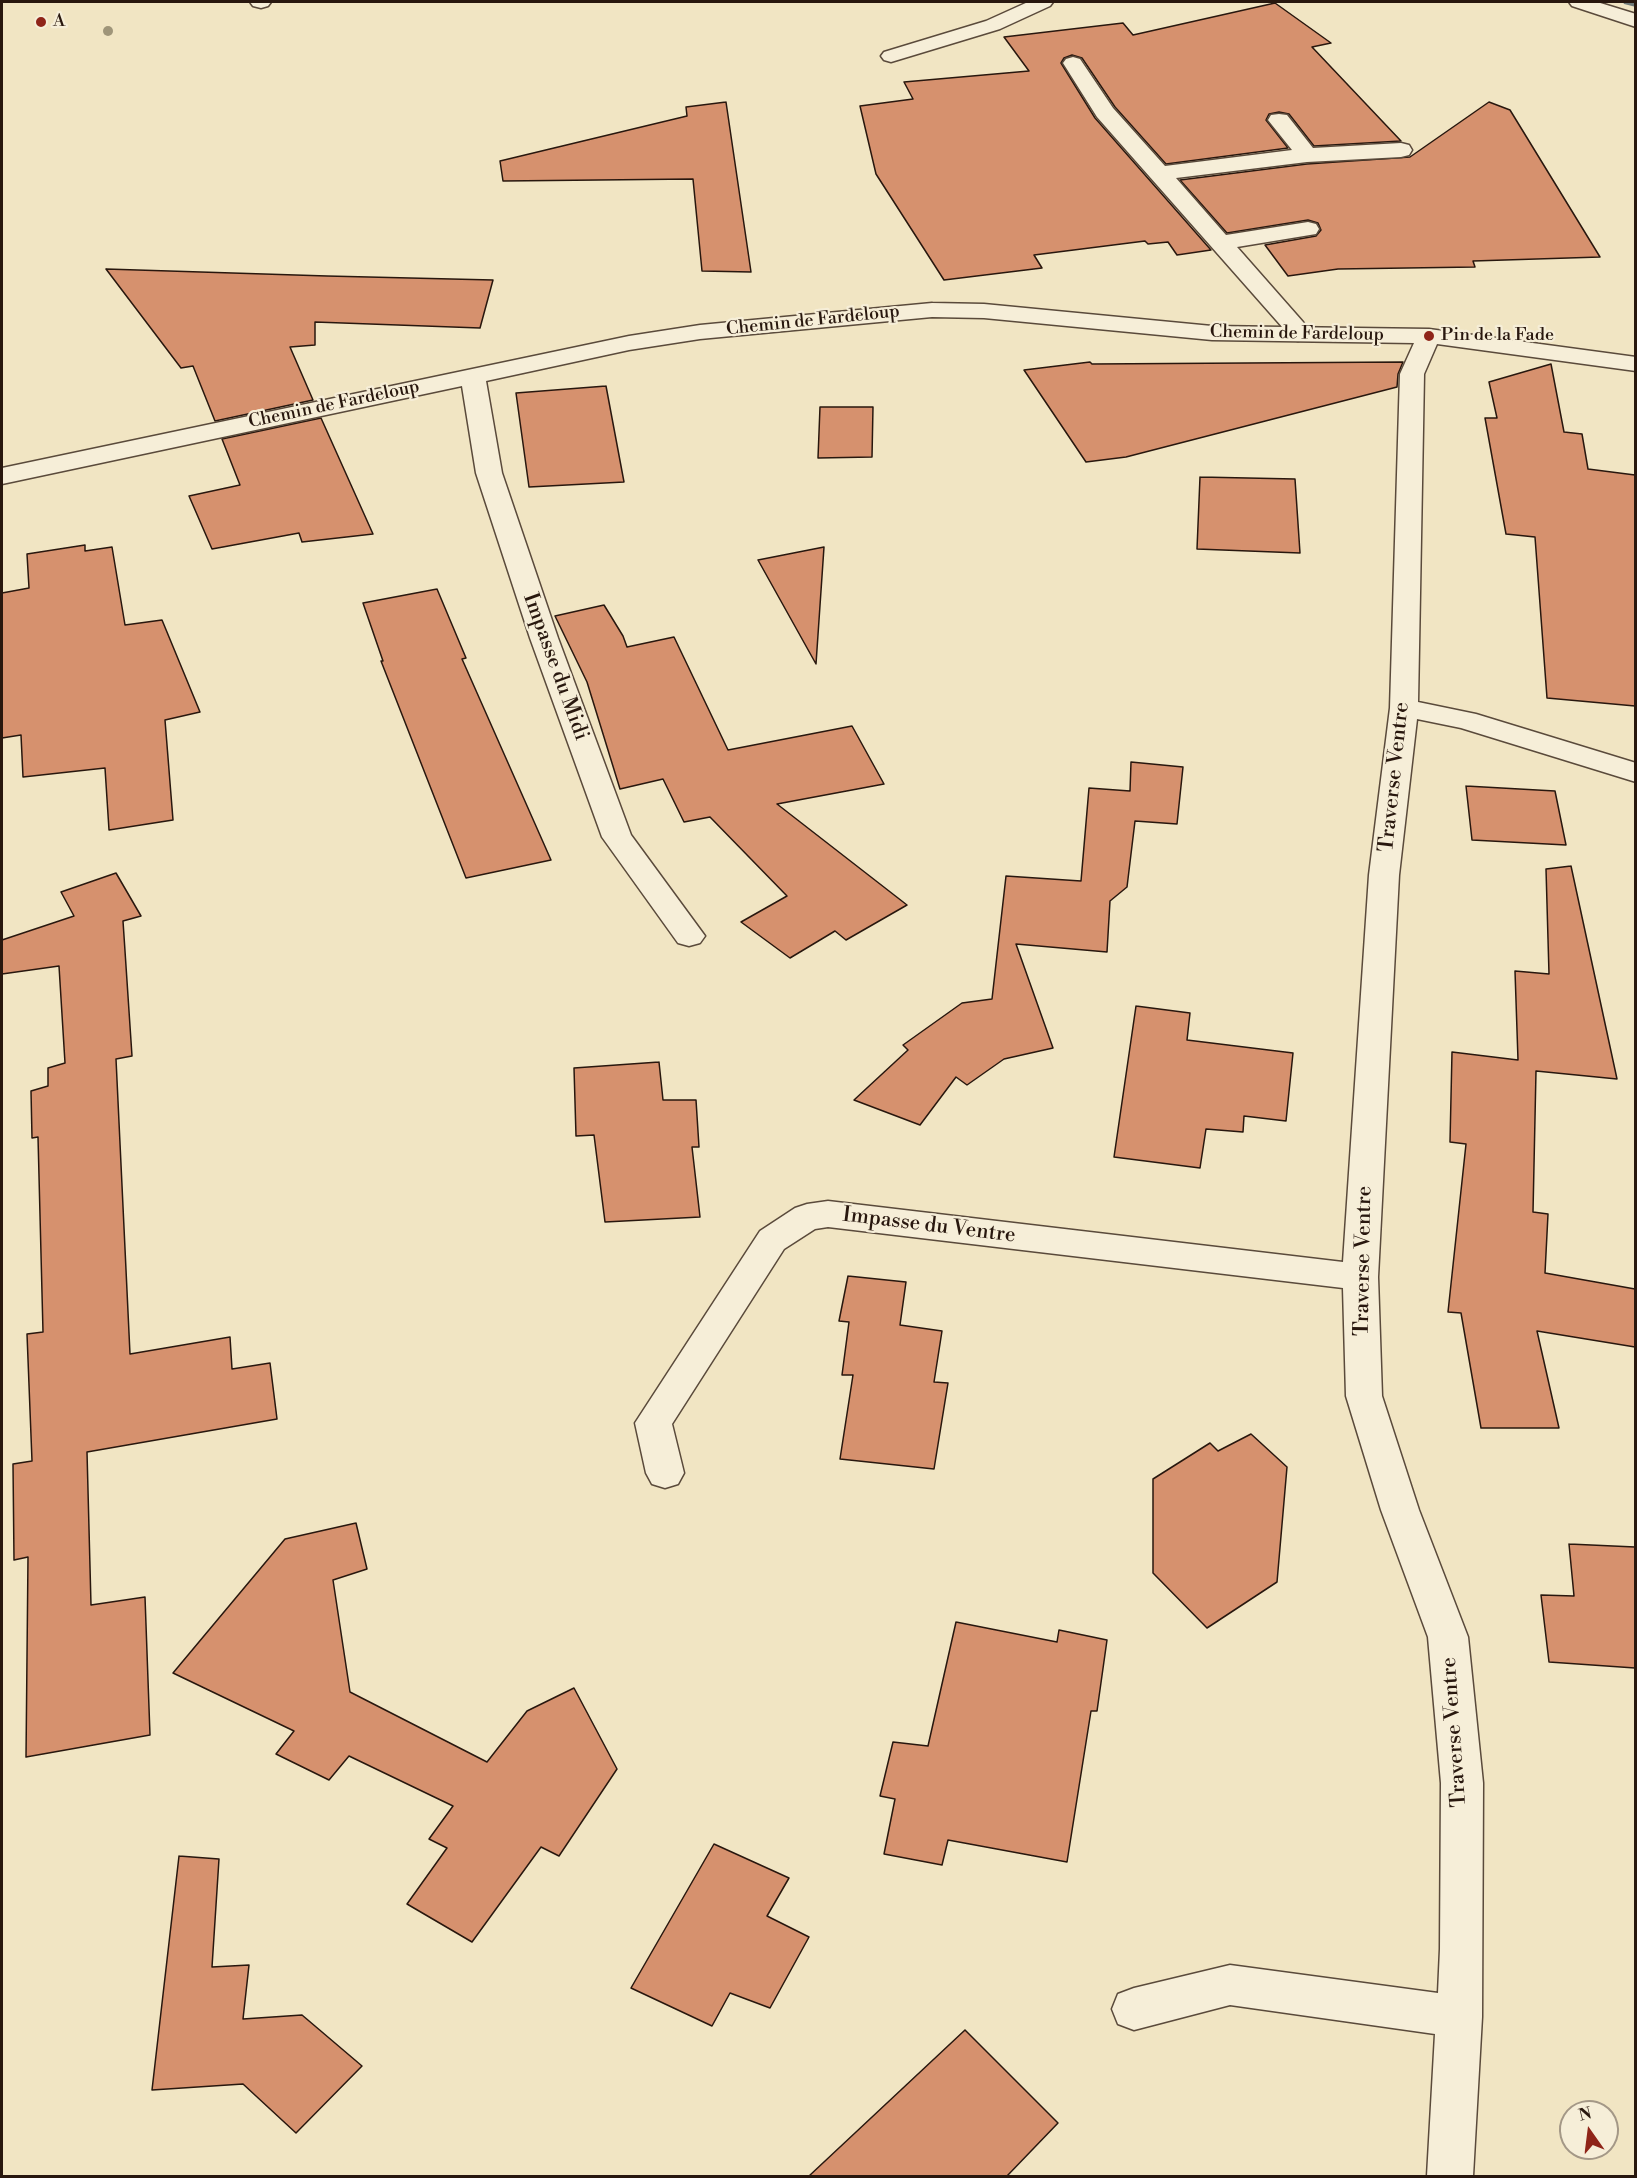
<!DOCTYPE html>
<html>
<head>
<meta charset="utf-8">
<style>
	body { margin:0 }
	#map { position:relative; width:1637px; height:2178px; overflow:hidden; background:#f1e5c3; font-family:"Libre Bodoni",serif }
	canvas { display:block }
	.frame { position:absolute; inset:0; border:3px solid #28170e; pointer-events:none }
	.north { position:absolute; left:1559px; top:2100px; width:60px; height:60px; box-sizing:border-box; background:#f6eed8; border:2px solid #a49887; border-radius:50%; rotate:346deg; font-size:16px; font-weight:700; line-height:24px; text-align:center; color:#28170e }
	.north::after { content:''; display:block; margin:auto; width:21px; height:27px; background:#8f2418; clip-path:polygon(50% 0,100% 100%,50% 72%,0 100%) }
</style>
</head>
<body>
<div id="map">
<canvas width="1637" height="2178"></canvas>
<div class="frame"></div>
<div class="north">N</div>
</div>
<script>
const g = document.querySelector('canvas').getContext('2d');
g.lineJoin = 'round';
const poly = rows => new Path2D(rows.map(r => 'M' + r).join(''));
function paint(path, color) { g.fillStyle = color; g.fill(path, 'evenodd'); }
function stroke(path, color, width, dash) { g.strokeStyle = color; g.lineWidth = width; g.lineCap = dash ? 'butt' : 'round'; g.setLineDash(dash || []); g.stroke(path); }
function label(font, color, halo, rows, align = 'center') {
  g.font = font + ' "Libre Bodoni",serif'; g.lineWidth = 4.5; g.setLineDash([]); g.textBaseline = 'middle'; g.strokeStyle = halo; g.fillStyle = color; for (const [text, x, y, turn = 0] of rows) {
    g.save(); g.translate(x, y); g.rotate((+turn || 0) * Math.PI / 180); g.textAlign = isNaN(turn) ? turn : align; if (halo) g.strokeText(text, 0, 0); g.fillText(text, 0, 0); g.restore();
  }
}
paint(poly([
	[1623,2,1636,2,1636,7,1624,4,1623,2]
]), '#6f7a78');
const building = poly([
	[1275,3,1331,43,1312,47,1401,141,1314,146,1289,114,1279,112,1269,114,1266,120,1288,148,1166,164,1115,107,1082,58,1072,55,1064,58,1061,63,1095,118,1211,250,1177,255,1168,242,1148,244,1145,241,1034,255,1042,268,944,280,876,174,860,106,913,99,904,82,1029,71,1004,37,1123,23,1133,35,1275,3],
	[726,102,751,272,702,271,693,179,503,181,500,161,687,116,686,107,726,102],
	[1489,102,1510,110,1600,257,1473,261,1475,267,1338,269,1288,276,1265,245,1316,236,1321,230,1318,223,1308,220,1227,233,1180,180,1307,164,1410,157,1489,102],
	[106,269,327,276,493,280,480,328,315,322,315,345,290,347,313,400,215,421,193,366,181,368,106,269],
	[1090,362,1092,364,1403,362,1398,374,1397,387,1126,457,1086,462,1024,370,1090,362],
	[1551,364,1564,432,1582,434,1588,469,1635,475,1635,706,1547,698,1535,537,1506,534,1485,418,1497,418,1489,382,1551,364],
	[606,386,624,482,529,487,516,393,606,386],
	[820,407,873,407,872,457,818,458,820,407],
	[321,418,373,534,302,542,299,533,212,549,189,496,240,485,222,439,321,418],
	[1200,477,1295,479,1300,553,1197,549,1200,477],
	[85,545,85,551,112,547,125,625,162,620,200,712,165,720,173,820,109,830,105,768,23,777,21,735,2,738,2,593,29,588,27,554,85,545],
	[824,547,816,664,758,560,824,547],
	[437,589,466,658,462,659,551,860,466,878,381,661,383,661,363,603,437,589],
	[604,605,623,636,627,647,674,637,728,750,852,726,884,784,777,804,907,905,846,940,835,931,790,958,741,922,787,896,710,817,684,822,663,779,620,789,587,682,555,616,604,605],
	[1131,762,1183,767,1177,824,1135,821,1127,887,1110,901,1107,952,1016,944,1053,1048,1004,1059,967,1085,956,1077,920,1125,854,1100,908,1050,903,1045,962,1003,992,999,1006,876,1081,881,1089,788,1130,791,1131,762],
	[1466,786,1555,791,1566,845,1472,840,1466,786],
	[1571,866,1617,1079,1536,1071,1533,1212,1548,1214,1545,1273,1635,1289,1635,1347,1537,1331,1559,1428,1481,1428,1461,1313,1448,1312,1466,1144,1450,1142,1452,1052,1518,1060,1515,971,1549,974,1546,869,1571,866],
	[116,873,141,916,123,921,132,1056,116,1059,130,1354,230,1337,232,1369,270,1363,277,1419,87,1452,91,1605,145,1597,150,1735,26,1757,28,1557,14,1560,13,1464,32,1461,27,1334,43,1332,38,1137,32,1138,31,1091,48,1086,48,1068,65,1063,59,966,2,974,2,940,74,916,61,892,116,873],
	[1136,1006,1190,1013,1187,1040,1293,1053,1286,1121,1244,1116,1243,1132,1206,1129,1200,1168,1114,1157,1136,1006],
	[659,1062,663,1100,696,1100,699,1147,692,1147,700,1217,605,1222,594,1135,576,1136,574,1068,659,1062],
	[848,1276,906,1282,900,1325,942,1331,934,1382,948,1383,934,1469,840,1459,853,1375,842,1375,849,1322,839,1321,848,1276],
	[1251,1434,1287,1467,1277,1582,1207,1628,1153,1573,1153,1479,1210,1443,1218,1451,1251,1434],
	[356,1523,367,1569,333,1580,350,1692,487,1762,527,1711,574,1688,617,1769,559,1856,541,1847,472,1942,407,1904,447,1848,429,1839,453,1806,349,1756,329,1780,276,1754,294,1731,173,1673,285,1539,356,1523],
	[1569,1544,1635,1547,1635,1668,1549,1662,1541,1595,1574,1596,1569,1544],
	[956,1622,1057,1642,1059,1630,1107,1640,1097,1711,1091,1711,1067,1862,948,1840,942,1865,884,1854,895,1799,880,1796,893,1742,928,1746,956,1622],
	[714,1844,789,1878,767,1916,809,1937,770,2008,730,1993,712,2026,631,1988,714,1844],
	[179,1856,219,1859,212,1967,249,1965,243,2019,302,2015,362,2066,296,2133,243,2084,152,2090,179,1856],
	[965,2030,1058,2123,1007,2176,809,2176,965,2030]
]);
paint(building, '#d6916e');
stroke(building, '#28170e', 1.5);
const service = poly([
	[250,2,271,2,268,6,261,8,253,6,250,2],
	[1028,2,1053,2,1050,6,1000,29,891,62,884,60,881,56,884,52,986,21,1028,2],
	[1073,57,1080,59,1113,108,1165,166,1292,150,1268,120,1271,115,1279,114,1287,115,1313,148,1401,143,1409,145,1412,150,1409,155,1401,157,1307,162,1176,178,1226,235,1308,222,1316,224,1319,229,1316,234,1237,247,1303,322,1310,334,1306,339,1298,341,1290,339,1284,329,1097,117,1063,63,1066,59,1073,57]
]);
const minor = poly([
	[1569,2,1597,2,1636,14,1636,27,1572,6,1569,2],
	[932,303,984,304,1212,326,1429,329,1636,357,1636,371,1437,344,1424,374,1418,702,1476,714,1636,763,1636,782,1461,728,1417,719,1399,875,1378,1277,1382,1396,1419,1510,1468,1637,1483,1783,1482,2017,1473,2176,1427,2176,1435,2034,1230,2005,1134,2030,1118,2024,1112,2009,1118,1994,1134,1988,1230,1965,1438,1993,1440,1949,1441,1783,1428,1637,1381,1510,1346,1396,1343,1288,828,1227,815,1229,784,1249,672,1424,684,1473,678,1484,665,1488,652,1484,646,1473,635,1423,760,1231,795,1208,807,1204,828,1201,1343,1262,1369,875,1390,708,1400,374,1414,343,1212,340,984,318,932,317,700,339,629,350,486,381,502,473,558,638,631,835,705,936,700,943,689,946,678,943,602,837,530,638,476,473,462,386,2,484,2,468,629,336,700,325,932,303]
]);
stroke(service, '#5a4a3b', 3);
stroke(minor, '#5a4a3b', 3);
paint(service, '#f6eed8');
paint(minor, '#f6eed8');
g.fillStyle = '#9f9579';
for (const [x, y] of [
	[108,31]
]) { g.beginPath(); g.arc(x, y, 5, 0, 2 * Math.PI); g.fill(); }
for (const [x, y, r, color] of [
	[41,22,6,"#8f2418"],
	[1429,336,6,"#8f2418"]
]) { const dot = new Path2D(); dot.arc(x, y, r, 0, 2 * Math.PI); g.fillStyle = color; g.fill(dot); stroke(dot, '#f6eed8', 2); }
label('18px', '#28170e', '#f6eed8', [
	["A",53,22],
	["Pin de la Fade",1441,336]
], 'left');
label('18px', '#28170e', '#f6eed8', [
	["Chemin de Fardeloup",813,321,-6],
	["Chemin de Fardeloup",1297,334,1],
	["Chemin de Fardeloup",334,405,-12]
]);
label('21px', '#28170e', '#f6eed8', [
	["Impasse du Midi",555,667,70],
	["Traverse Ventre",1395,777,-84],
	["Impasse du Ventre",929,1226,7],
	["Traverse Ventre",1364,1261,-89],
	["Traverse Ventre",1455,1732,-94]
]);
</script>
</body>
</html>
